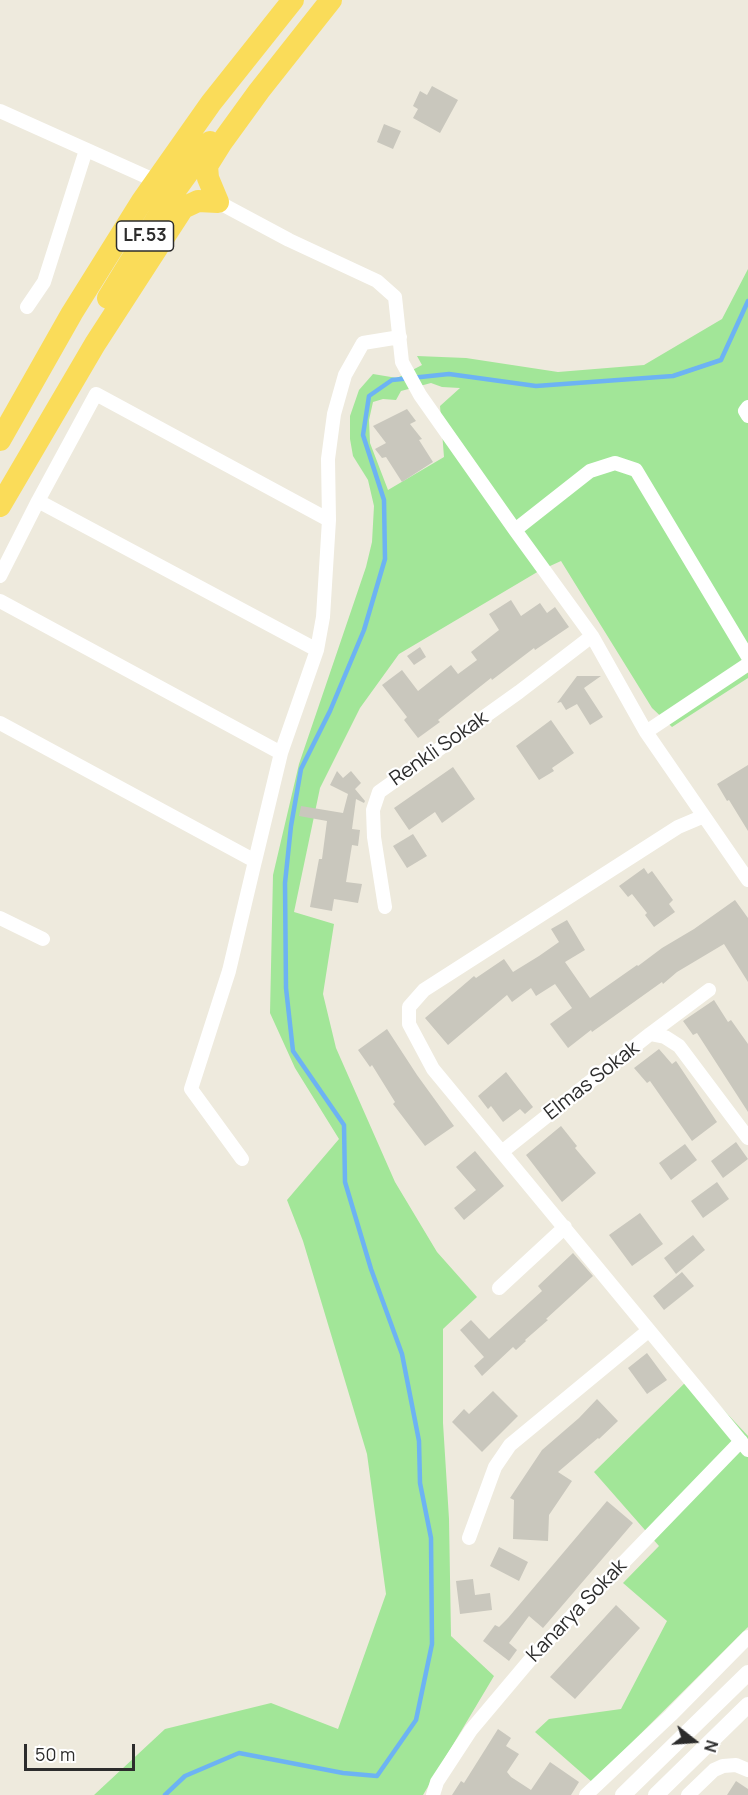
<!DOCTYPE html>
<html>
<head>
<meta charset="utf-8">
<style>
	body { margin:0 }
	#map { position:relative; width:748px; height:1795px; overflow:hidden; background:#eeeadd; font-family:Manrope,sans-serif }
	canvas { display:block }
	.north { position:absolute; left:664px; top:1711px; width:60px; height:60px; -webkit-text-stroke:4px #fff; paint-order:stroke; rotate:107deg; font-size:16px; font-weight:700; line-height:24px; text-align:center; color:#2c2c2c }
	.north::after { content:''; display:block; margin:auto; width:21px; height:27px; background:#2c2c2c; clip-path:polygon(50% 0,100% 100%,50% 72%,0 100%) }
	.scale { position:absolute; left:24px; top:1744px; width:111px; height:27px; box-sizing:border-box; border:3px solid #2c2c2c; border-top:0; padding-left:8px; font-size:18px; line-height:21px; white-space:nowrap; color:#2c2c2c; -webkit-text-stroke:4px #fff; paint-order:stroke }
</style>
</head>
<body>
<div id="map">
<canvas width="748" height="1795"></canvas>
<div class="north">N</div>
<div class="scale">50 m</div>
</div>
<script>
const g = document.querySelector('canvas').getContext('2d');
g.lineJoin = 'round';
function paint(path, color) { g.fillStyle = color; g.fill(path, 'evenodd'); }
const poly = rows => new Path2D(rows.map(r => 'M' + r).join(''));
function stroke(path, color, width, dash) { g.strokeStyle = color; g.lineWidth = width; g.lineCap = dash ? 'butt' : 'round'; g.setLineDash(dash || []); g.stroke(path); }
function label(font, color, halo, rows, align = 'center') {
  g.font = font + ' Manrope,sans-serif'; g.lineWidth = 4.5; g.setLineDash([]); g.textBaseline = 'middle'; g.strokeStyle = halo; g.fillStyle = color; for (const [text, x, y, turn = 0] of rows) {
    g.save(); g.translate(x, y); g.rotate((+turn || 0) * Math.PI / 180); g.textAlign = isNaN(turn) ? turn : align; if (halo) g.strokeText(text, 0, 0); g.fillText(text, 0, 0); g.restore();
  }
}
paint(poly([
	[748,269,748,678,672,727,652,708,561,561,539,571,399,654,360,708,320,788,294,912,334,924,323,994,336,1048,395,1182,437,1252,477,1297,443,1329,443,1423,449,1519,451,1636,494,1676,423,1795,94,1795,165,1729,271,1703,338,1729,386,1594,367,1454,303,1241,287,1200,339,1139,295,1068,270,1013,273,875,299,764,366,567,372,542,374,506,368,480,353,456,350,439,350,416,359,390,373,374,397,378,422,365,417,356,466,358,558,372,644,365,722,319],
	[431,383,442,387,460,388,440,406,444,457,388,490,370,443,369,420,373,402,383,399,396,400,401,391],
	[692,1376,748,1436,748,1627,592,1782,535,1732,549,1719,621,1709,667,1621,623,1583,659,1546,594,1472]
]), '#a2e698');
stroke(poly([
	[165,1795,185,1776,239,1753,343,1773,377,1776,416,1720,432,1644,431,1538,420,1483,419,1441,402,1354,371,1269,345,1182,344,1125,293,1051,286,988,285,883,291,826,301,769,330,711,364,630,385,559,384,500,363,435,369,396,392,380,449,374,536,386,673,376,721,360,748,301]
]), '#6db3f3', 4.5);
paint(poly([
	[432,86,458,100,440,133,413,118,418,109,413,106,420,91,427,95],
	[384,124,401,131,393,149,377,142],
	[407,409,416,421,410,424,422,439,419,440,433,462,402,482,386,457,382,458,375,449,386,443,373,426],
	[511,600,521,616,540,603,547,613,555,607,569,627,535,650,534,648,492,680,491,678,438,720,440,722,418,738,404,720,407,717,382,685,402,670,418,691,451,665,458,674,477,660,471,652,499,630,489,614],
	[420,647,426,657,414,665,407,656],
	[577,676,601,676,584,688,603,717,590,725,577,704,566,710,561,702,557,703],
	[551,720,574,753,552,768,554,771,539,780,516,746],
	[748,765,748,831,729,800,727,801,717,784],
	[453,767,475,799,442,823,435,812,409,830,394,808],
	[337,771,343,778,351,771,361,783,355,789,365,801,364,803,356,799,352,829,360,830,358,846,352,845,346,882,362,884,358,903,334,899,332,911,310,907,319,859,322,859,327,821,299,816,301,806,343,813,348,794,330,785],
	[413,834,427,856,407,868,393,846],
	[644,868,648,874,652,871,673,900,669,904,675,912,654,927,645,915,647,913,632,894,628,897,619,886],
	[735,900,748,918,748,982,724,944,677,972,663,984,662,982,592,1032,591,1030,568,1048,550,1024,572,1008,555,984,536,996,531,988,512,1002,507,995,448,1045,425,1018,474,976,476,978,504,959,513,972,539,956,559,942,551,929,567,920,585,950,565,962,590,998,637,965,638,966,662,948,694,929],
	[714,1000,728,1022,731,1020,748,1044,748,1112,697,1033,693,1035,683,1021],
	[387,1029,417,1075,454,1126,425,1146,393,1104,395,1102,372,1065,370,1067,358,1050],
	[659,1049,672,1064,676,1061,717,1122,692,1141,650,1081,647,1083,634,1068],
	[506,1072,533,1107,525,1114,520,1109,503,1122,491,1106,488,1109,478,1096],
	[561,1126,577,1146,575,1148,596,1173,562,1202,526,1155],
	[736,1142,748,1159,723,1178,711,1161],
	[685,1144,697,1160,671,1180,659,1163],
	[475,1151,504,1186,464,1220,454,1208,476,1190,456,1167],
	[717,1182,729,1199,703,1218,691,1201],
	[640,1213,663,1244,632,1266,609,1235],
	[693,1235,705,1250,676,1274,664,1258],
	[573,1253,593,1276,546,1319,548,1320,525,1340,526,1341,516,1350,513,1347,482,1376,474,1366,484,1357,460,1330,471,1320,489,1339,542,1291,538,1286],
	[682,1272,694,1286,664,1310,653,1296],
	[647,1353,667,1380,647,1394,628,1368],
	[493,1391,518,1416,482,1452,452,1422,464,1409,469,1414],
	[597,1399,618,1421,599,1439,598,1438,558,1472,572,1481,549,1515,548,1541,513,1539,514,1500,510,1498,542,1450,579,1418],
	[607,1501,633,1523,543,1628,529,1616,509,1643,517,1650,509,1661,483,1641,495,1625,499,1627,508,1618],
	[499,1547,528,1562,519,1581,490,1566],
	[473,1579,475,1595,490,1593,492,1610,460,1614,456,1581],
	[616,1605,640,1628,575,1699,550,1677],
	[498,1729,511,1738,506,1746,519,1754,507,1772,511,1777,531,1790,550,1762,579,1782,571,1795,452,1795,461,1781,464,1783],
	[736,1781,748,1789,748,1795,727,1795]
]), '#c9c7bd');
stroke(poly([
	[0,111,156,181],
	[218,202,289,240,377,281,395,297,402,362,420,395,515,530,592,636,646,732,748,880],
	[27,307,44,282,86,150],
	[748,407,745,411,748,416],
	[38,501,96,394,329,520],
	[515,530,590,471,615,463,636,470,748,657],
	[0,576,38,501,317,650],
	[0,601,281,753,317,650,323,617,329,520,328,459,334,414,345,375,363,343,400,337],
	[0,723,255,861,281,753],
	[646,732,748,664],
	[704,816,678,827,424,990,409,1007,409,1024,433,1069,748,1450],
	[385,907,374,837,373,810,379,792,519,692,592,636],
	[0,918,43,939],
	[650,1034,665,1037,679,1046,748,1138],
	[503,1151,650,1034,709,990],
	[242,1159,191,1089,229,971,255,861],
	[499,1288,565,1227],
	[469,1538,495,1467,510,1445,648,1331],
	[433,1795,437,1782,471,1730,535,1654,741,1441],
	[586,1795,671,1715,748,1637],
	[688,1795,714,1770,723,1766,736,1765,748,1770]
]), '#fff', 14);
stroke(poly([
	[623,1795,748,1673],
	[656,1795,748,1705]
]), '#fff', 16);
stroke(poly([
	[108,298,169,199,210,142],
	[0,440,72,313,142,201,211,103,293,0],
	[0,506,95,344,183,208,198,201,218,202,208,178,207,166,222,142,259,91,331,0]
]), '#fadc59', 22);
for (const [x, y, w] of [
	[145,236,57]
]) { const box = new Path2D(); box.roundRect(x - w / 2, y - 15, w, 30, 4.5); g.fillStyle = '#fff'; g.fill(box); stroke(box, '#2c2c2c', 1.5); }
label('bold 18px', '#2c2c2c', null, [
	["LF.53",145,236]
]);
label('20px', '#2c2c2c', '#fff', [
	["Renkli Sokak",439,749,-35],
	["Elmas Sokak",592,1081,-38],
	["Kanarya Sokak",577,1611,-46]
]);
</script>
</body>
</html>
